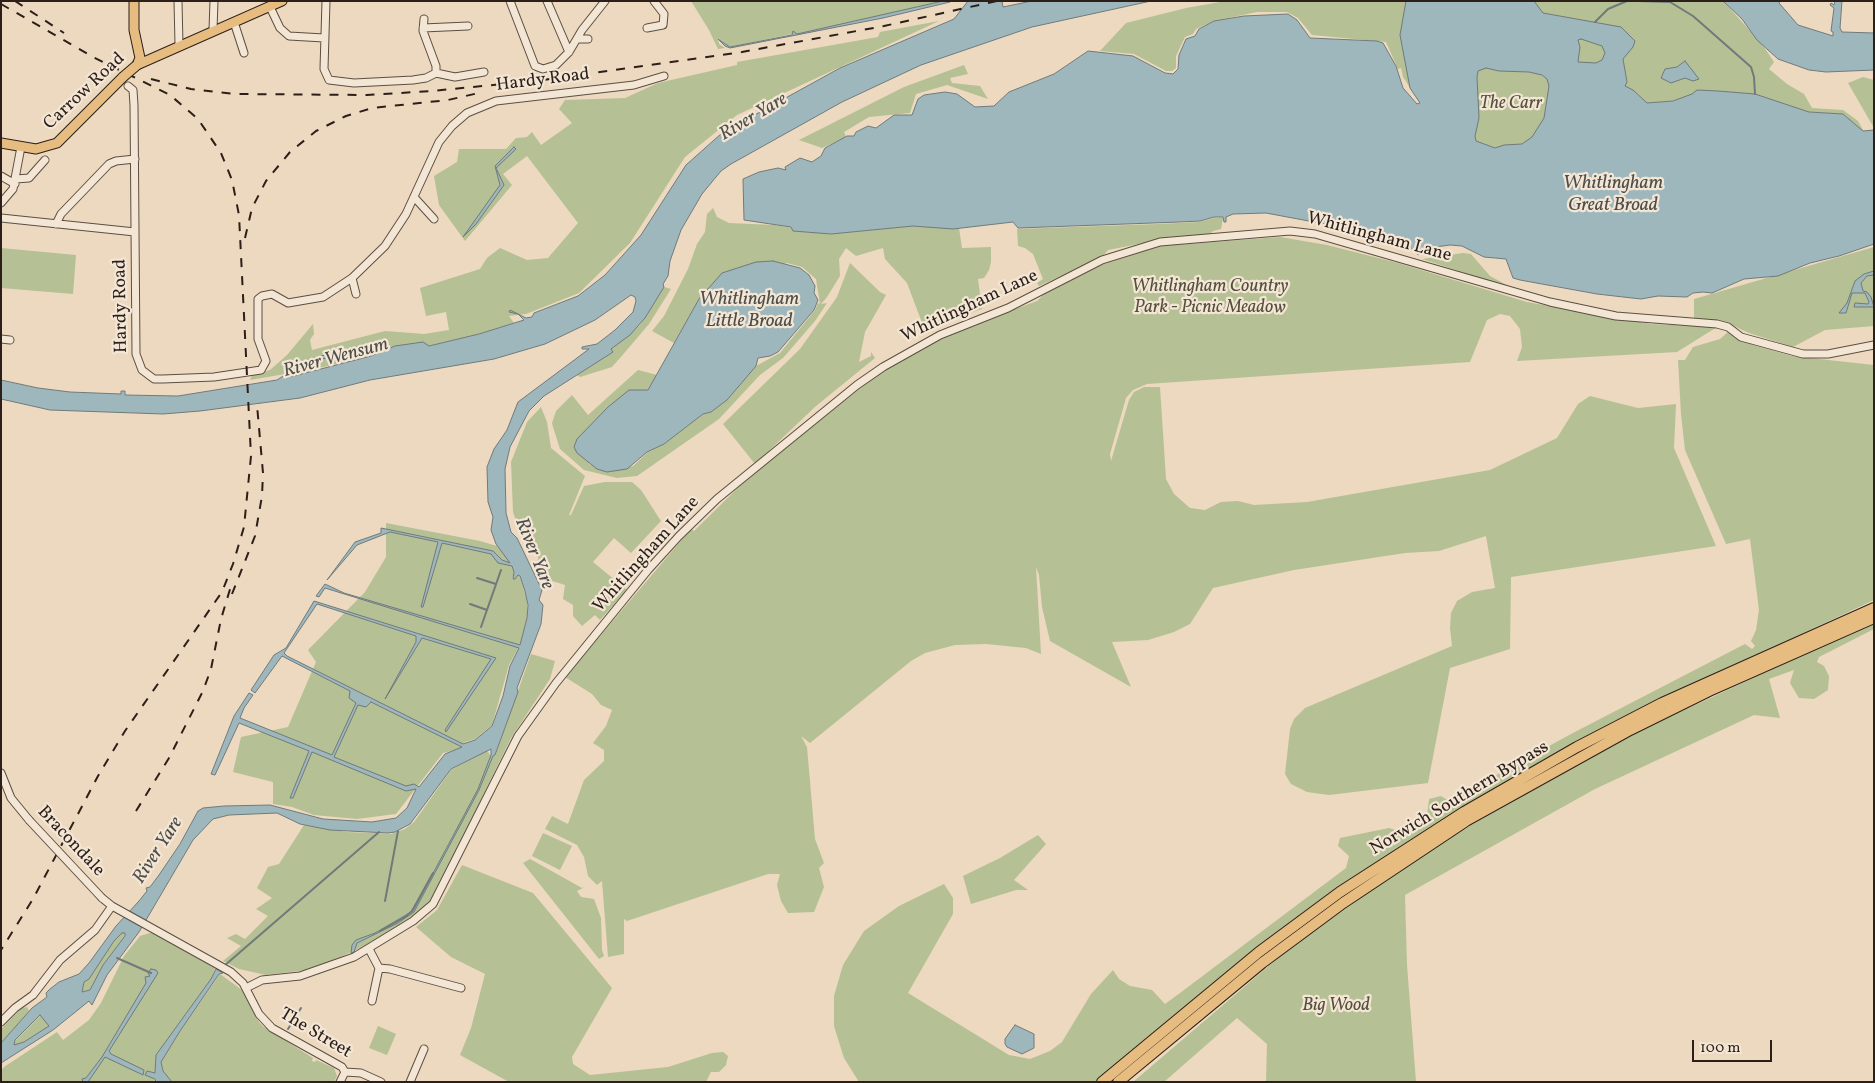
<!DOCTYPE html>
<html>
<head>
<meta charset="utf-8">
<style>
	body { margin:0 }
	#map { position:relative; width:1875px; height:1083px; overflow:hidden; background:#ecd9bf; font-family:Vollkorn,serif }
	canvas { display:block }
	.frame { position:absolute; inset:0; border:2px solid #2c1f19; pointer-events:none }
	.scale { position:absolute; left:1692px; top:1040px; width:80px; height:22px; box-sizing:border-box; border:2px solid #2c1f19; border-top:0; padding-left:6px; font-size:15px; line-height:18px; white-space:nowrap; color:#2c1f19; -webkit-text-stroke:4px #f3e6d5; paint-order:stroke }
</style>
</head>
<body>
<div id="map">
<canvas width="1875" height="1083"></canvas>
<div class="frame"></div>
<div class="scale">100 m</div>
</div>
<script>
const g = document.querySelector('canvas').getContext('2d');
g.lineJoin = 'round';
function paint(path, color) { g.fillStyle = color; g.fill(path, 'evenodd'); }
const poly = rows => new Path2D(rows.map(r => 'M' + r).join(''));
function stroke(path, color, width, dash) { g.strokeStyle = color; g.lineWidth = width; g.lineCap = dash ? 'butt' : 'round'; g.setLineDash(dash || []); g.stroke(path); }
function label(font, color, halo, rows, align = 'center') {
  g.font = font + ' Vollkorn,serif'; g.lineWidth = 4.5; g.setLineDash([]); g.textBaseline = 'middle'; g.strokeStyle = halo; g.fillStyle = color; for (const [text, x, y, turn = 0] of rows) {
    g.save(); g.translate(x, y); g.rotate((+turn || 0) * Math.PI / 180); g.textAlign = isNaN(turn) ? turn : align; if (halo) g.strokeText(text, 0, 0); g.fillText(text, 0, 0); g.restore();
  }
}
paint(poly([
	[691,1,945,1,794,36,792,34,730,47,718,38,719,44,725,48,718,49,709,30],
	[1226,1,1723,1,1762,44,1774,62,1769,69,1787,84,1804,94,1812,108,1843,110,1858,121,1864,132,1843,114,1809,112,1753,94,1647,103,1522,144,1495,148,1476,142,1420,103,1403,77,1401,68,1398,69,1386,42,1312,35,1298,18,1287,12,1257,12,1214,21,1196,29,1193,34,1185,37,1176,56,1176,68,1172,71,1166,71,1134,54,1100,51,1126,23,1186,8],
	[939,21,737,115,685,157,630,243,579,293,526,314,509,316,514,323,479,334,429,346,395,346,371,356,288,375,309,362,374,347,304,361,285,374,250,380,252,375,270,370,287,355,313,324,314,334,310,340,312,350,385,331,424,334,449,330,446,312,426,316,420,288,480,269,487,258,500,248,527,260,548,258,578,223,527,156,503,174,512,185,465,241,439,205,434,176,457,162,459,149,506,149,516,138,527,137,532,132,541,145,572,123,559,109,565,100,625,98,658,83,737,65,737,62,878,37,880,32],
	[964,65,968,74,950,78,952,83,980,86,988,99,947,85,916,94,910,113,869,117,844,132,846,137,822,148,799,140,904,87],
	[1863,77,1874,80,1874,128,1848,83],
	[713,208,717,217,729,223,775,225,830,234,913,226,959,228,962,248,991,247,991,262,989,270,984,278,978,279,982,309,924,328,907,283,885,259,883,248,856,256,846,248,839,259,840,276,827,297,821,304,827,303,815,321,783,358,760,375,719,419,637,476,617,478,584,470,560,449,554,430,552,423,556,411,572,395,588,415,638,370,657,375,648,390,644,392,589,464,607,472,633,466,648,452,664,444,703,414,711,412,727,400,756,366,780,353,815,310,818,303,820,304,816,279,802,267,787,263,699,299,674,343,652,331,664,316,688,269,697,244,705,232,707,214],
	[1214,218,1223,218,1221,229,1213,231,1208,236,1154,241,1108,250,1102,257,1039,286,1037,283,1043,279,1033,254,1025,248,1018,246,1017,229,1158,224,1199,222],
	[1280,237,1327,245,1398,263,1527,302,1651,324,1717,327,1677,352,1517,361,1522,347,1520,329,1510,316,1500,314,1487,320,1470,362,1147,384,1133,390,1126,398,1110,454,1111,461,1129,400,1134,392,1144,387,1160,387,1166,479,1174,494,1190,508,1205,510,1221,502,1238,501,1254,505,1307,502,1490,470,1557,438,1578,404,1590,396,1638,408,1676,404,1674,448,1716,546,1511,577,1510,649,1450,668,1428,783,1329,795,1307,792,1291,784,1285,774,1290,729,1294,719,1305,708,1452,646,1450,628,1451,613,1457,601,1472,592,1495,588,1486,536,1439,551,1405,553,1294,570,1213,588,1190,624,1174,632,1148,640,1112,642,1131,687,1050,641,1042,607,1039,575,1036,567,1041,654,1026,648,986,644,955,645,925,653,911,661,810,743,801,736,807,747,815,839,824,863,819,868,824,887,814,912,788,913,781,901,777,885,780,874,768,874,627,921,624,919,624,954,608,957,602,881,597,885,588,876,584,857,577,845,545,829,552,816,568,824,584,780,604,761,604,750,593,743,606,726,612,710,601,705,592,694,565,677,691,529,694,531,751,475,881,372,953,332,1037,301,1044,294,1099,266,1160,246],
	[1874,247,1874,326,1825,330,1793,347,1749,333,1725,322,1694,318,1694,299],
	[1,248,76,255,73,294,1,288],
	[1463,253,1471,254,1490,276,1514,289,1422,259],
	[850,263,880,292,886,295,865,332,859,362,871,356,871,352,875,358,816,406,755,464,723,424,800,349,837,297],
	[664,287,671,289,649,324,620,358,612,367,580,377,577,375,612,352,611,349,640,325],
	[1728,332,1753,345,1792,356,1874,365,1874,600,1603,727,1434,828,1153,1033,1095,1082,859,1082,844,1058,834,1026,834,996,843,965,864,931,899,906,944,884,953,898,953,914,908,993,1009,1055,1030,1059,1050,1051,1062,1042,1091,994,1113,970,1119,979,1130,986,1152,990,1165,1004,1180,993,1346,868,1349,856,1338,846,1340,838,1389,828,1406,833,1427,817,1429,799,1441,796,1449,801,1571,734,1745,644,1752,649,1755,646,1751,641,1756,630,1759,610,1750,539,1726,544,1685,450,1681,414,1678,360,1685,360,1693,347,1720,339],
	[541,407,547,422,551,448,585,476,569,515,571,515,584,486,605,482,632,482,641,490,661,521,631,553,614,538,593,562,627,590,600,620,595,615,582,626,573,616,573,605,563,599,565,585,540,577,538,557,532,541,522,538,513,512,511,462,527,422],
	[386,523,480,541,497,546,511,561,514,574,512,579,515,579,518,575,520,577,527,600,527,616,521,643,509,665,492,725,475,739,465,742,459,749,443,753,396,814,357,819,314,815,292,807,273,804,273,782,233,772,241,737,288,727,316,662,308,650,365,592,386,557],
	[1874,622,1874,629,1819,657,1817,662,1824,666,1829,676,1828,690,1814,699,1799,698,1790,683,1794,670,1769,679,1780,718,1754,715,1595,789,1405,895,1407,965,1416,1082,1266,1082,1267,1044,1237,1018,1164,1082,1133,1082,1285,952,1404,867,1468,827,1637,732],
	[531,654,555,661,550,679,511,738,430,904,408,920,364,946,315,969,266,975,239,969,223,961,241,946,227,938,236,934,245,939,268,916,256,909,272,898,257,888,268,867,279,864,304,825,347,832,391,834,405,829,414,822,451,770,487,750,490,755,495,756],
	[543,833,572,846,560,870,532,856],
	[1038,835,1046,844,1014,880,1028,890,1016,890,971,904,963,876,1000,858],
	[530,859,582,888,585,887,577,891,581,897,594,899,601,918,602,950,604,956,599,959,523,863],
	[462,865,533,893,612,988,572,1057,573,1064,590,1075,668,1067,712,1053,723,1052,728,1056,726,1065,719,1072,711,1072,706,1082,509,1082,460,1055,471,1028,485,974,451,957,416,927,437,910],
	[153,932,216,966,211,979,156,1055,155,1074,147,1071,156,1082,1,1082,1,1071,4,1067,57,1032,63,1040,89,1020,101,1003,124,956,140,936],
	[122,933,124,933,125,936,103,965,90,990,82,992,84,982,89,978,114,941],
	[220,974,242,990,259,1022,264,1027,313,1058,312,1061,315,1062,316,1060,334,1068,337,1076,334,1082,171,1081,163,1071,161,1062,180,1031],
	[27,1007,29,1011,1,1043,1,1029,22,1008],
	[41,1015,50,1026,24,1042,14,1045,15,1041],
	[378,1026,396,1034,387,1055,369,1048]
]), '#b5c094');
const water = poly([
	[943,1,950,2,883,18,730,48,725,46,718,39,730,47,792,35,793,31,797,34,943,1],
	[968,1,1002,1,1003,7,1032,1,1151,1,1032,27,921,65,842,102,731,164,721,171,702,194,681,230,670,261,668,276,663,284,664,287,645,318,630,335,611,349,613,352,544,396,529,411,510,447,505,469,506,513,511,532,517,538,542,590,539,600,543,605,541,624,517,688,518,692,495,755,493,756,479,790,414,912,398,923,357,943,354,952,351,953,352,945,356,940,375,933,413,911,478,789,491,755,491,749,451,769,410,824,395,832,388,833,330,830,300,824,277,813,229,815,213,819,193,840,139,932,107,975,92,1005,89,1001,53,1030,1,1063,1,1043,32,1008,47,997,46,993,50,989,59,982,79,974,89,963,116,926,139,901,147,891,146,888,150,887,159,875,180,844,198,811,203,808,224,806,270,805,323,819,372,822,396,818,407,808,416,789,406,791,312,752,293,798,290,798,309,751,239,723,215,775,211,774,234,716,249,693,253,695,244,708,240,718,332,755,356,703,349,698,350,691,282,656,255,693,251,690,274,655,286,648,314,601,496,658,446,732,445,730,491,659,422,638,385,699,416,642,416,636,317,604,284,653,287,656,463,744,475,740,492,726,503,696,510,666,519,648,325,588,319,597,316,596,325,584,344,593,520,645,527,618,528,605,525,591,520,576,518,575,515,579,513,579,514,572,512,566,498,563,491,554,442,543,423,607,421,607,438,542,390,532,357,545,327,580,355,542,381,533,381,528,493,551,502,560,510,563,496,544,491,530,493,517,488,502,487,467,494,449,507,430,518,402,589,349,582,349,582,347,597,344,615,330,633,312,636,301,635,297,631,295,595,320,545,344,494,359,370,380,300,398,200,411,163,414,50,410,1,399,1,380,38,388,70,392,121,394,121,391,125,391,125,395,178,396,277,380,309,359,373,343,374,347,309,362,286,378,371,356,395,346,423,342,429,346,479,334,524,320,518,314,509,312,510,310,526,318,532,317,534,313,578,296,605,275,641,235,686,165,722,133,840,68,954,19,968,1],
	[371,702,462,747,445,754,419,787,414,784,406,786,334,757,358,705,366,707,371,702],
	[122,933,125,933,125,936,103,965,90,990,82,992,84,982,89,979,114,941,122,933],
	[40,1015,49,1026,24,1042,14,1045,15,1040,40,1015],
	[1406,1,1534,1,1543,13,1621,27,1635,41,1633,47,1623,59,1627,82,1625,86,1633,90,1647,103,1673,101,1692,94,1697,90,1718,91,1755,94,1809,112,1843,114,1863,131,1874,130,1874,244,1839,256,1810,263,1778,276,1744,279,1712,293,1703,292,1693,293,1687,297,1658,296,1641,299,1597,294,1520,280,1513,278,1506,259,1484,257,1462,246,1450,245,1420,249,1418,255,1416,250,1358,235,1330,225,1266,213,1233,214,1226,217,1226,222,1224,222,1223,217,1214,217,1200,221,1179,222,1018,228,1013,222,953,229,913,226,831,234,793,231,791,227,744,220,743,179,759,172,778,168,786,170,785,167,800,158,812,162,821,156,825,148,847,136,854,136,856,132,868,126,876,128,894,115,912,115,918,99,924,95,945,92,957,94,975,107,994,106,1009,92,1054,74,1088,51,1133,56,1165,73,1173,74,1178,69,1179,55,1186,39,1195,36,1199,29,1214,21,1244,16,1288,14,1297,20,1310,38,1377,41,1383,43,1396,66,1403,88,1417,104,1420,103,1410,88,1400,35,1406,1],
	[1581,39,1602,46,1605,53,1602,60,1596,63,1578,62,1580,47,1578,40,1581,39],
	[1486,68,1499,71,1529,72,1542,75,1547,79,1549,86,1544,118,1532,137,1522,144,1504,145,1495,148,1476,141,1475,136,1479,118,1477,77,1478,71,1486,68],
	[1723,1,1780,1,1779,3,1798,25,1833,36,1833,32,1831,31,1834,8,1830,5,1831,3,1834,5,1835,1,1842,1,1840,28,1842,32,1874,33,1874,70,1826,72,1809,70,1778,59,1757,40,1742,19,1723,1],
	[1685,61,1699,79,1693,81,1685,78,1671,83,1661,78,1665,69,1677,67,1685,61],
	[514,147,516,149,496,168,504,185,476,224,463,237,500,185,495,166,514,147],
	[773,261,800,268,809,275,815,286,814,293,818,300,814,310,778,352,770,356,758,358,756,366,727,400,711,412,703,414,664,444,647,452,627,469,607,472,597,469,577,453,574,447,577,439,608,407,629,390,648,390,699,299,722,273,756,262,773,261],
	[1874,271,1874,275,1867,276,1861,283,1863,291,1867,292,1871,297,1874,307,1854,307,1855,303,1868,304,1869,302,1865,293,1852,293,1846,313,1839,313,1847,303,1855,281,1864,274,1874,271],
	[151,969,156,970,158,973,109,1051,111,1054,144,1070,143,1075,105,1057,88,1082,83,1082,82,1079,86,1078,102,1057,146,983,145,977,150,976,148,973,151,969],
	[216,969,223,973,219,974,180,1031,161,1062,163,1071,172,1082,156,1082,155,1079,145,1075,147,1071,155,1073,156,1055,211,979,216,969],
	[1015,1025,1034,1034,1034,1048,1022,1054,1007,1047,1005,1044,1005,1039,1015,1025]
]);
paint(water, '#9eb7bd');
stroke(water, '#707a7b', 1);
stroke(poly([
	[1638,1,1670,2,1693,16,1751,67,1754,77,1755,94],
	[1595,22,1608,9,1627,1],
	[477,578,496,584],
	[470,604,487,610],
	[481,627,501,570],
	[385,901,398,831],
	[380,931,405,917,412,911,433,873],
	[117,958,151,973],
	[224,966,379,832],
	[288,1029,301,1008]
]), '#707a7b', 2);
const minor = poly([
	[178,1,179,45],
	[326,1,324,69,329,80,354,83,413,80,426,78,436,73],
	[510,1,535,66,543,69,556,65,569,52,582,30,605,1],
	[547,1,569,52],
	[270,7,280,28,289,36,324,38],
	[424,19,423,31,436,66,436,73,455,77,484,72],
	[234,22,244,53],
	[423,28,468,26],
	[647,28,663,25,664,14,654,1],
	[213,30,214,1],
	[578,39,588,39],
	[128,86,133,90,134,105,136,354,142,370,154,379,163,379,214,377,261,370,266,361,258,339,258,299,262,296,272,294,288,303,323,297,352,278,385,246,406,214,439,142,452,126,467,113,496,101,634,85,664,76],
	[1,176,15,184],
	[16,179,29,178,45,160],
	[414,197,434,219],
	[1,203,13,189,21,147],
	[1,218,135,232],
	[56,224,61,214,109,164,116,161,135,159],
	[352,278,356,294],
	[1,339,10,340],
	[1,773,11,798,29,820],
	[102,898,112,906,231,972,243,983,259,1014,272,1028,342,1067,345,1072],
	[369,949,379,968,372,1001],
	[379,968,390,969,461,988],
	[246,988,262,980,300,976,354,957,413,921,433,904,518,736,556,683,648,570,679,536,717,499,857,385,883,367,940,335,1008,308,1102,260,1160,242,1290,231,1315,234,1550,302,1616,316,1717,324,1728,327,1741,337,1803,354,1828,354,1874,345],
	[1,1022,15,1008,33,995,60,960,95,930,112,906],
	[345,1072,361,1073,381,1082],
	[340,1082,345,1072],
	[410,1082,424,1049]
]);
const major = poly([
	[134,1,134,30,140,58,137,65],
	[137,65,282,1],
	[1,143,36,149,57,143,123,77]
]);
const highway = poly([
	[1102,1082,1259,952,1340,892,1464,812,1577,747,1662,703,1874,608],
	[1118,1082,1262,963,1343,903,1466,821,1630,730,1709,691,1874,618]
]);
stroke(minor, '#5c4e42', 9);
stroke(major, '#2c1f19', 11);
stroke(highway, '#2c1f19', 12);
stroke(minor, '#f3e6d5', 7);
stroke(major, '#e6bc80', 9);
stroke(highway, '#e6bc80', 10);
stroke(poly([
	[15,1,64,33],
	[1,4,93,57,170,95,198,119,221,153,232,180,239,215,251,456,244,527,233,564,222,592,125,731,98,776,33,899,1,950],
	[151,79,191,89,235,94,367,95,432,91,543,80,742,52,884,26,997,1],
	[245,238,252,208,266,181,290,152,316,131,346,116,372,108,448,100,483,92],
	[232,594,255,536,262,496,263,473,257,405],
	[136,811,169,758,203,691,211,669,221,619,231,586]
]), '#2c1f19', 2, [9, 9]);
const minorBridge = poly([
	[29,820,102,898]
]);
const majorBridge = poly([
	[123,77,137,65]
]);
stroke(minorBridge, '#5c4e42', 9, []);
stroke(majorBridge, '#2c1f19', 11, []);
stroke(minorBridge, '#f3e6d5', 7);
stroke(majorBridge, '#e6bc80', 9);
label('18px', '#2c1f19', '#f3e6d5', [
	["Hardy Road",543,81,-7],
	["Carrow Road",85,92,-43],
	["Whitlingham Lane",1379,238,15],
	["Hardy Road",122,306,-91],
	["Whitlingham Lane",970,307,-25],
	["Whitlingham Lane",647,555,-48],
	["Norwich Southern Bypass",1460,799,-31],
	["Bracondale",70,842,47],
	["The Street",315,1034,31]
]);
label('italic 18px', '#554f3e', '#f3e6d5', [
	["The Carr",1511,105],
	["Whitlingham Country",1210,288],
	["Park - Picnic Meadow",1210,309],
	["Big Wood",1336,1007]
]);
label('italic 19px', '#4e4d4a', '#f3e6d5', [
	["River Yare",754,118,-31],
	["Whitlingham",1613,185],
	["Great Broad",1613,207],
	["Whitlingham",749,301],
	["Little Broad",749,323],
	["River Wensum",336,359,-15],
	["River Yare",533,554,68],
	["River Yare",159,851,-57]
]);
</script>
</body>
</html>
